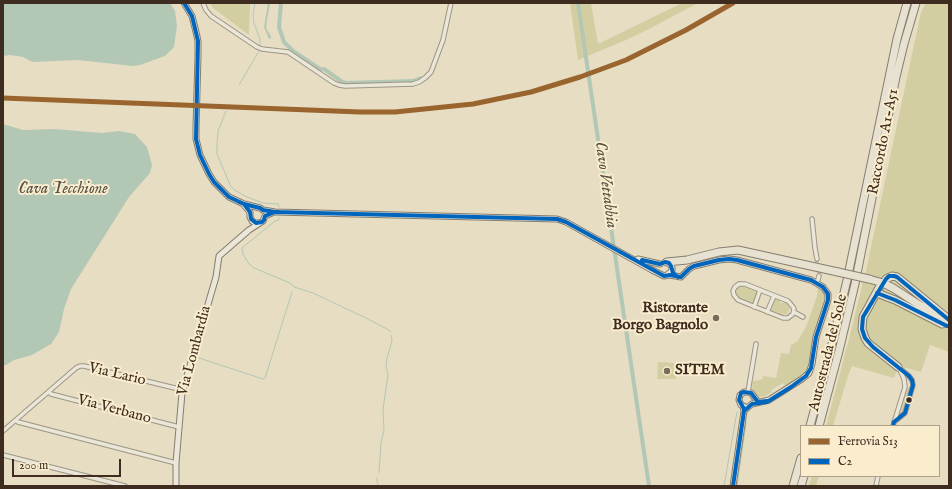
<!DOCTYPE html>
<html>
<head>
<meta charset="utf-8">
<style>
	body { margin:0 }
	#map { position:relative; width:952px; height:489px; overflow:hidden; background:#e7ddc2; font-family:"IM FELL English",serif }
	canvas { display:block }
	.frame { position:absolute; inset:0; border:4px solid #3f2c21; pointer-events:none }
	.legend { position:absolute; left:800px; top:425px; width:140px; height:52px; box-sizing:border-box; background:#f9edce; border:1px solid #afa089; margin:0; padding:5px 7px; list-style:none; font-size:12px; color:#3f2c21 }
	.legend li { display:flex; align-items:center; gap:8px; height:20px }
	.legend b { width:20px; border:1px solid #afa089 }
	.scale { position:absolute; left:12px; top:459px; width:109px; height:18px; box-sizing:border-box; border:2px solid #3f2c21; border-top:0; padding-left:5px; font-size:12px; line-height:14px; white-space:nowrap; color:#3f2c21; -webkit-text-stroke:3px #f9edce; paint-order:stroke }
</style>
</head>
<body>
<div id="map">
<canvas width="952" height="489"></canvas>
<div class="frame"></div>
<ul class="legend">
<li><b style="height:5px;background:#99642e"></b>Ferrovia S13</li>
<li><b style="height:5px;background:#0065bd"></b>C2</li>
</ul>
<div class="scale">200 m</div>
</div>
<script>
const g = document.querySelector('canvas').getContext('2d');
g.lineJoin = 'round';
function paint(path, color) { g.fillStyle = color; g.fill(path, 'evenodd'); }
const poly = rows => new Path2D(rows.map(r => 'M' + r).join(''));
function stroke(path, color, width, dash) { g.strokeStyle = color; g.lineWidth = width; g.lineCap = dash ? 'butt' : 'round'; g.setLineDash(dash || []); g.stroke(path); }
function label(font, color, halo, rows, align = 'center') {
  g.font = font + ' "IM FELL English",serif'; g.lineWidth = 4; g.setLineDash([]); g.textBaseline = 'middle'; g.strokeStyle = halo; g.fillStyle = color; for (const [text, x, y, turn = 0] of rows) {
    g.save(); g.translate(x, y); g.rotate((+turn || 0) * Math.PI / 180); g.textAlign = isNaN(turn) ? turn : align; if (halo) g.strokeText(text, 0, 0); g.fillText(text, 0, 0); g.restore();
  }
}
paint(poly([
	[210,3,250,3,249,35,213,8],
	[570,3,591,3,598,44,682,3,698,3,649,29,626,40,578,60],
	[926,3,949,3,949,352,930,345,921,372,903,367,896,373,894,378,852,366,848,376,833,426,826,426,850,335,862,286,862,280,864,280,921,12],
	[744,285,750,288,751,290,753,290,753,288,759,291,753,306,747,304,746,300,744,302,738,300,735,293,736,289,739,287,743,286],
	[818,286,825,292,826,298,810,363,805,373,802,376,795,381,785,385,783,383,771,390,772,392,765,396,760,397,758,396,752,389,753,381,760,380,762,379,763,376,776,378,781,353,789,354,791,345,798,341,806,327,817,296],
	[774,297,781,299,780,302,781,303,783,303,784,301,787,302,787,304,790,309,787,314,782,315,782,317,778,315,778,312,777,312,775,314,768,312],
	[658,362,678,363,676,379,657,379],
	[907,387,910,388,910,389,904,412,900,413],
	[812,476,819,476,816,486,809,486]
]), '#d3cea2');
paint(poly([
	[3,3,170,3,175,11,177,26,174,47,165,56,140,65,133,66,78,60,32,62,23,57,10,55,3,56],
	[268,3,270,3,266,26,267,30,271,36,271,38,269,39,264,27],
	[3,124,23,130,54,129,102,133,119,131,135,134,147,147,152,165,150,173,129,197,71,289,64,309,59,332,51,344,32,355,14,360,6,365,3,365]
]), '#b3c7b5');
stroke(poly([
	[255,3,253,14,254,23,260,39,260,45],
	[239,85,259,51],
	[226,111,218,131,217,145,217,154,231,187,236,191,247,197,263,203,278,204,279,207],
	[279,218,279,220,275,221,242,248,243,254,249,264,254,268,290,283,294,287,313,293,366,318,387,329,391,332],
	[199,358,263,379,265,378,292,292],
	[379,473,381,443,384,430,383,409,388,375,386,366,387,358,392,341,391,335],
	[377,478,377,482,379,486],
	[724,486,737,412],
	[737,486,746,423]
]), '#b3c7b5', 1);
stroke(poly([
	[281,3,279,27,284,42,293,51,320,69,324,69,341,81,346,83,413,81,421,78],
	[578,3,649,486]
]), '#b3c7b5', 4);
stroke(poly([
	[817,259,819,276]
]), '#c5baa2', 3.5, [3.5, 2]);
const street = poly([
	[203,3,206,10,211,16,257,47,262,49,288,52,334,83,339,85,345,86,413,84,419,82,425,78,431,72,443,40,451,3],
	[812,219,815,248,817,259],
	[817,283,819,276],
	[739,284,745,284,788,301,793,307,794,309,793,314,788,318,783,318,738,300,734,295,733,291,735,287,739,284],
	[754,307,760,290],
	[767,312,774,296],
	[794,312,803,317],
	[49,392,51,394,179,427],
	[748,392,756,344],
	[16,420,18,422,176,463],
	[894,422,905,413,913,385,912,380,909,376,898,367],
	[893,426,905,387,904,379,900,370],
	[3,431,76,368,80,366,84,366,183,390],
	[3,455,125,486],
	[876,486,878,476]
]);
const secondary = poly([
	[184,3,192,16,196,32,198,41,198,56,196,127,196,139,200,155,209,174,214,182,229,197,244,204,260,208,263,210,275,212,557,219,566,222,652,270,664,276,670,275,681,277,689,269,694,266,719,260,729,259,737,260,811,280,823,287,828,294,828,300,816,337,812,364,809,373,802,379,769,400,752,404,748,407,744,411],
	[244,205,250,212,250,217,252,221,255,223,259,223],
	[638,259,660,264],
	[665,262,669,263,672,267,672,271,667,275],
	[745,407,741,405,739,400,740,395,744,392,748,392,751,393,758,402],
	[176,486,176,463,182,393,216,277,219,256,249,230,263,221,265,216,274,212],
	[733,486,744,411,743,406]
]);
const highway = poly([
	[667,262,687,260,719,252,738,250,838,272],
	[869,279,883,283,893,288,949,324],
	[886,279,892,276,897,277,946,317],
	[880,286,868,308,863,317,862,329,865,338,868,343,898,367],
	[877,293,895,300,942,324],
	[810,426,831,348,847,280,897,39,907,3],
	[819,426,839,351,855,284,896,77,904,44,916,3],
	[793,486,801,458],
	[801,486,804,476]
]);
stroke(street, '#9d9585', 5.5);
stroke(secondary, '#857d6f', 7);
stroke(highway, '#857d6f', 9);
stroke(street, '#eae6d8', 3.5);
stroke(secondary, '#eae6d8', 5);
stroke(highway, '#e7e1d1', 7);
const highwayBridge = poly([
	[838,272,869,279]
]);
stroke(highwayBridge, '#857d6f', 9, []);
stroke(highwayBridge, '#e7e1d1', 7);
stroke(poly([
	[184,3,192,16,198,41,196,139,200,155,209,174,214,182,229,197,244,204,260,208,263,210,275,212,557,219,566,222,664,276,670,275,681,277,689,269,694,266,719,260,729,259,737,260,811,280,823,287,828,294,828,300,816,337,811,368,806,376,791,387,767,402,752,404,744,411,733,486],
	[239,202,244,204,250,212,251,219,256,223,262,222,264,220,265,216,275,212,279,212],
	[642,260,660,264,665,262,669,263,671,266,673,273,678,277],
	[877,293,895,300,947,326],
	[743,419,744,409,739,400,741,393,744,392,751,393,758,402,767,401],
	[893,426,894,422,905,413,913,385,912,380,909,376,873,347,865,338,862,329,863,317,886,279,889,276,894,276,897,277,949,320]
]), '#0065bd', 4);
stroke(poly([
	[3,98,360,112,395,112,473,104,531,92,580,77,626,60,686,30,733,3]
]), '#99642e', 5);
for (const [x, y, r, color] of [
	[716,318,4,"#7a6a59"],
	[667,371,4,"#7a6a59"],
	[909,400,3.5,"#3f2c21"]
]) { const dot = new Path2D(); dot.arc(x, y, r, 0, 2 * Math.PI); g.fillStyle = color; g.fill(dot); stroke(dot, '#f9edce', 1.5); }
label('15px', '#3f2c21', '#f9edce', [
	["Raccordo A1-A51",884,142,-79],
	["Via Lombardia",195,351,-75],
	["Autostrada del Sole",829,353,-76],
	["Via Lario",117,375,13],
	["Via Verbano",114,410,15]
]);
label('bold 15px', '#3f2c21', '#f9edce', [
	["Ristorante",708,309],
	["Borgo Bagnolo",708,326],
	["SITEM",675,371,"left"]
], 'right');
label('italic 16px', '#565044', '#f9edce', [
	["Cavo Vettabbia",605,185,82],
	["Cava Tecchione",63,190]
]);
</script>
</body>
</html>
